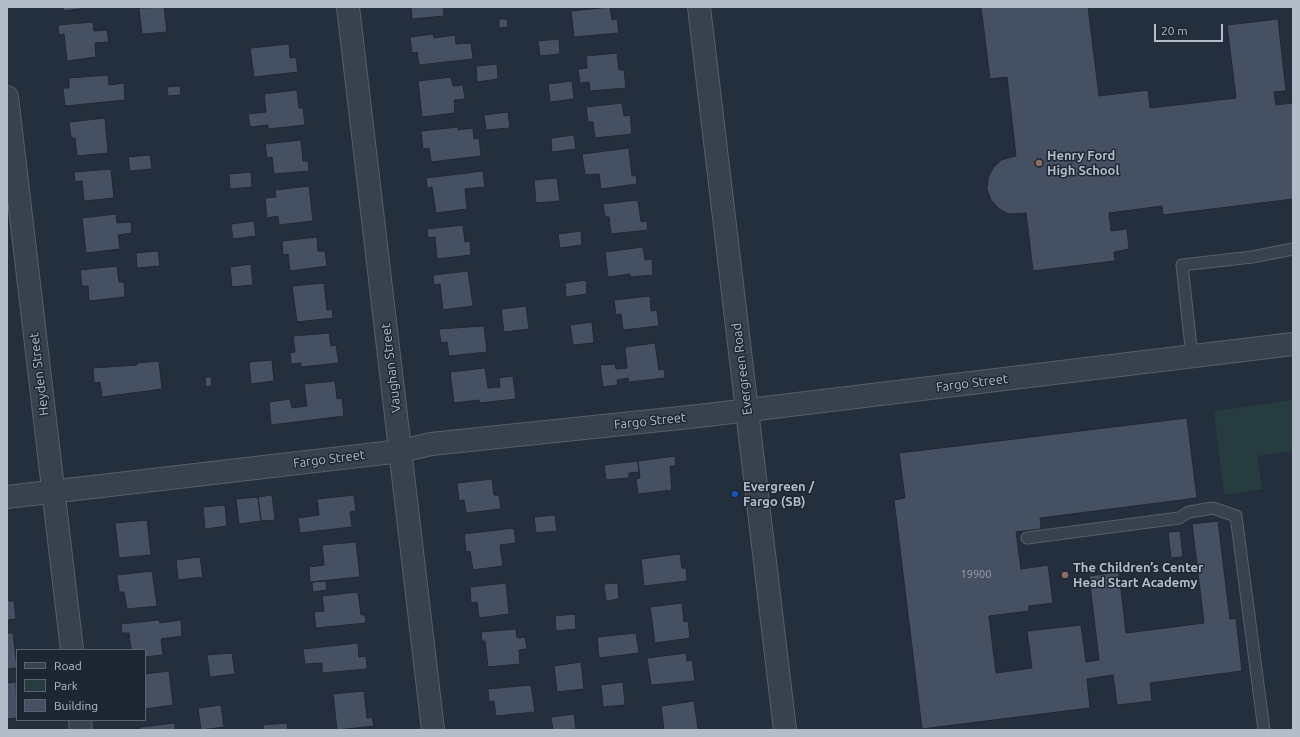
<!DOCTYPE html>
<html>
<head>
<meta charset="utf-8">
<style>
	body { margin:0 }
	#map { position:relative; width:1300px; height:737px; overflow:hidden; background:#242f3e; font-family:Ubuntu,sans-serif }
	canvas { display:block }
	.frame { position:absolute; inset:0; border:8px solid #b4bcc9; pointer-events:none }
	.legend { position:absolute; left:16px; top:649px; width:130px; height:72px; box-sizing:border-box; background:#1d2633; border:1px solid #59626f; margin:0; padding:5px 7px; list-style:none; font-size:12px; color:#b4bcc9 }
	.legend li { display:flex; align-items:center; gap:8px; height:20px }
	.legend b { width:20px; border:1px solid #59626f }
	.scale { position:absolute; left:1154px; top:24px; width:69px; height:18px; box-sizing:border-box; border:2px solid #b4bcc9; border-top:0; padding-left:5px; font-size:12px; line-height:14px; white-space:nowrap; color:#b4bcc9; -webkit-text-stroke:3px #1d2633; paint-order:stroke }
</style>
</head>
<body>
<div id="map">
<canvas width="1300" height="737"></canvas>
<div class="frame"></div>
<ul class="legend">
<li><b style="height:5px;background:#38414e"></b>Road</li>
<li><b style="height:11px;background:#263c3f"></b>Park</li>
<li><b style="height:11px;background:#455162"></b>Building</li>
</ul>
<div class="scale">20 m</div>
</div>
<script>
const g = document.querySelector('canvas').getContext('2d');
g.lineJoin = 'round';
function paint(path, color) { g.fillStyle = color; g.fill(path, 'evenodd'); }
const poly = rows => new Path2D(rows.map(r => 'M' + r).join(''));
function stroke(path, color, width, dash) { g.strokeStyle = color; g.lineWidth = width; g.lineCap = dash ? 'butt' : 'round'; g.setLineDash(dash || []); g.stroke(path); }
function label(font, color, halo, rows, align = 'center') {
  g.font = font + ' Ubuntu,sans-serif'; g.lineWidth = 3; g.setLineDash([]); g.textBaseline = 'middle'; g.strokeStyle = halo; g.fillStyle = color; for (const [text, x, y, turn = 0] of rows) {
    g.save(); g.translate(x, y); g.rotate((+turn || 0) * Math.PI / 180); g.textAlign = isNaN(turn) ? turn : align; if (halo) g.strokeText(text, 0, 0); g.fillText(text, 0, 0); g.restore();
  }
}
paint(poly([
	[1293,400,1293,451,1257,456,1262,489,1224,495,1214,411]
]), '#263c3f');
const building = poly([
	[63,7,96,7,63,11,63,7],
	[164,7,167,32,142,34,139,8,164,7],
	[411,7,443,7,444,16,412,19,411,7],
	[610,7,612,20,617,19,619,33,574,37,571,11,610,7],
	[981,7,1088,7,1099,96,1148,90,1150,108,1236,98,1227,25,1278,19,1286,91,1274,92,1276,105,1293,103,1293,199,1163,215,1162,206,1109,213,1111,231,1127,229,1129,249,1114,252,1115,261,1033,271,1026,213,1009,214,999,209,991,200,987,189,988,178,993,168,1001,160,1016,156,1007,77,990,79,981,7],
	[499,19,507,19,508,27,499,28,499,19],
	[93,22,94,31,107,30,109,42,95,43,96,57,67,61,64,34,59,35,58,25,93,22],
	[433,34,434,38,455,35,456,44,471,43,473,59,419,65,417,52,412,53,410,37,433,34],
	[559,39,560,54,540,56,538,41,559,39],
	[289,44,290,58,296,57,298,72,254,77,250,48,289,44],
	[617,53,619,70,624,70,626,88,590,91,589,82,580,83,578,69,587,68,586,56,617,53],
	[497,64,498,79,477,82,476,66,497,64],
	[108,75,109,85,124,83,125,100,65,106,63,88,69,88,69,78,108,75],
	[451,77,453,86,463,85,465,99,454,100,455,113,422,117,418,81,451,77],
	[572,81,574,99,550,102,548,84,572,81],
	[180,86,181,95,168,96,167,87,180,86],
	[297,90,299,108,303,108,305,125,268,129,268,125,250,127,248,114,266,112,264,94,297,90],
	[622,103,624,116,630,115,632,134,595,138,593,122,588,122,586,107,622,103],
	[508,112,510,128,486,130,484,115,508,112],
	[105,118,108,153,77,156,75,138,71,138,69,122,105,118],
	[458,127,458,130,473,128,474,139,479,138,481,156,431,162,429,148,423,149,421,131,458,127],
	[574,135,576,149,552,152,551,138,574,135],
	[301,140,303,161,308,161,309,171,274,174,272,157,267,158,265,144,301,140],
	[629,148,632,176,636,175,637,184,601,189,599,174,585,175,582,154,629,148],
	[150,155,152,169,130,171,128,157,150,155],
	[111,169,114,198,84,201,82,181,75,182,74,172,111,169],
	[483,171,485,187,465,189,467,209,436,213,432,187,427,188,426,178,483,171],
	[251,172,252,187,230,189,229,174,251,172],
	[557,178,560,201,536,203,534,180,557,178],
	[309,186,313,221,279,225,278,216,267,218,265,198,276,197,275,190,309,186],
	[638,200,641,222,647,221,648,230,611,234,609,217,605,217,603,204,638,200],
	[116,214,117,223,131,222,132,233,118,235,120,249,86,253,82,218,116,214],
	[254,221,256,236,233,239,231,224,254,221],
	[463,225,465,242,470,241,471,255,437,259,435,237,428,238,427,229,463,225],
	[581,231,582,245,560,248,558,234,581,231],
	[317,237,318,251,325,251,327,266,290,271,288,254,283,255,282,241,317,237],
	[643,247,645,260,652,259,653,275,630,277,630,274,608,277,605,252,643,247],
	[158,251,160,266,137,268,136,253,158,251],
	[251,264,253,285,232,287,230,267,251,264],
	[117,266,119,282,124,282,125,297,89,301,88,286,82,286,80,270,117,266],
	[468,271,473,306,443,310,440,284,434,285,433,275,468,271],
	[586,280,587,294,566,297,565,283,586,280],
	[324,283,327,310,332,309,333,318,297,322,292,286,324,283],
	[650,296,651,311,657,310,659,326,623,330,621,314,616,315,614,300,650,296],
	[526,306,529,329,504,332,501,309,526,306],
	[592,322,594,343,573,345,570,325,592,322],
	[484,326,487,352,449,356,447,342,441,343,439,329,484,326],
	[329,333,331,346,336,345,339,363,301,367,301,363,291,364,290,353,295,352,293,336,329,333],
	[655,343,659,370,664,369,665,378,629,382,628,378,617,380,618,385,603,387,600,365,615,364,616,369,627,368,625,347,655,343],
	[272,360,274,381,251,384,249,362,272,360],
	[159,361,162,389,102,397,100,382,94,383,93,368,137,365,137,363,159,361],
	[485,368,488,388,500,387,499,378,513,376,516,399,480,403,479,400,454,403,450,372,485,368],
	[205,377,211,377,212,386,206,387,205,377],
	[335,381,337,399,342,398,344,416,271,425,269,402,290,399,292,408,307,406,304,384,335,381],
	[1187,418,1197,498,1040,518,1041,529,1016,532,1021,569,1048,565,1053,603,1029,606,1029,611,989,616,996,673,1032,668,1027,631,1081,625,1086,662,1099,660,1089,576,1119,572,1126,633,1204,623,1192,524,1218,521,1230,619,1236,618,1242,671,1150,683,1152,701,1117,705,1113,675,1087,679,1090,708,922,729,894,500,905,498,899,453,1187,418],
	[675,456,676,466,670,466,672,490,638,494,636,479,640,478,638,461,675,456],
	[638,461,639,472,629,473,629,478,606,480,604,465,638,461],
	[492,479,494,495,499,495,501,509,466,513,464,500,459,501,457,483,492,479],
	[272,495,275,520,261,521,258,497,272,495],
	[354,495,356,511,350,512,352,527,300,533,298,518,319,515,317,499,354,495],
	[258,497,261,521,239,524,236,499,258,497],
	[225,505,227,526,205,529,203,507,225,505],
	[555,515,557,531,536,533,534,517,555,515],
	[147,520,151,555,119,558,115,523,147,520],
	[514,528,516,543,500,545,503,566,473,570,470,551,466,552,464,534,514,528],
	[1180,531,1183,557,1171,558,1168,532,1180,531],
	[356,542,360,577,310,582,309,567,324,565,322,545,356,542],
	[680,554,682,568,686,568,687,581,644,586,641,559,680,554],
	[200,557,203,577,178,580,176,560,200,557],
	[152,571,157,606,127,609,124,592,119,592,117,575,152,571],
	[326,581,327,590,313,592,312,582,326,581],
	[7,583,9,601,14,601,16,619,7,620,7,583],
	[506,583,509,614,479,618,477,602,471,603,470,587,506,583],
	[618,583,619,599,606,601,604,584,618,583],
	[358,592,361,615,365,615,366,623,316,628,314,612,324,611,322,596,358,592],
	[682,603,684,622,688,621,690,638,655,643,650,607,682,603],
	[575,614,576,629,556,631,555,616,575,614],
	[159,620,160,623,181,620,182,636,161,639,163,655,145,657,145,650,131,650,129,633,122,633,121,624,159,620],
	[516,629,517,638,525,637,527,649,519,650,520,664,488,667,485,641,482,641,481,632,516,629],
	[7,633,13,633,17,668,7,669,7,633],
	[636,633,639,653,599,658,597,637,636,633],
	[358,643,359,657,366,656,367,669,322,673,322,663,305,664,303,649,358,643],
	[232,653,235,674,210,677,207,655,232,653],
	[686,653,687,661,692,660,695,681,651,685,647,658,686,653],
	[581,662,584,689,557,692,554,666,581,662],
	[169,671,173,705,145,709,145,674,169,671],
	[16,682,17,718,7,719,7,683,16,682],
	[623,682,625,705,603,707,601,685,623,682],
	[531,685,535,712,496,716,494,701,489,702,488,689,531,685],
	[364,691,367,718,372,717,374,726,337,730,333,694,364,691],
	[694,701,698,729,701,730,664,730,661,706,694,701],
	[221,705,224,727,201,730,198,708,221,705],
	[574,714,576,729,553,730,551,717,574,714],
	[175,723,175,730,140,730,140,727,175,723],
	[287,723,288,730,264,730,263,725,287,723]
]);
paint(building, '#455162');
stroke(building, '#1f2835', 1);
const service = poly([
	[1192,356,1182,265,1252,257,1293,249],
	[1027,538,1179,518,1189,512,1213,508,1236,516,1264,730]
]);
const minor = poly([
	[348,7,433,730],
	[7,97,72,650],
	[7,497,401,451,431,444,699,416,1293,344],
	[80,720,81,730]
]);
const tertiary = poly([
	[699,7,785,730]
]);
stroke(service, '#565f6c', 13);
stroke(minor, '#565f6c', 24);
stroke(tertiary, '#565f6c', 24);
stroke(service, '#38414e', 11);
stroke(minor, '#38414e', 22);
stroke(tertiary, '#38414e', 22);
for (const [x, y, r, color] of [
	[1039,163,4,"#8d6e63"],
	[735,494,4,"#1a4fb4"],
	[1065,575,4,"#8d6e63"]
]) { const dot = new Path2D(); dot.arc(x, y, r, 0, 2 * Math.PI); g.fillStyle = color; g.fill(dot); stroke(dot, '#1d2633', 1.5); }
label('11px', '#98a1af', null, [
	["19900",976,574]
]);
label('bold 13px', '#b4bcc9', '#1d2633', [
	["Henry Ford",1047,156],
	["High School",1047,171],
	["Evergreen /",743,487],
	["Fargo (SB)",743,502],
	["The Children’s Center",1073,568],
	["Head Start Academy",1073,583]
], 'left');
label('13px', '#b4bcc9', '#1d2633', [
	["Vaughan Street",391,368,-97],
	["Evergreen Road",742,369,-97],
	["Heyden Street",39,374,-97],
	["Fargo Street",972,383,-7],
	["Fargo Street",650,421,-6],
	["Fargo Street",329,459,-7]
]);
</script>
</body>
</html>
